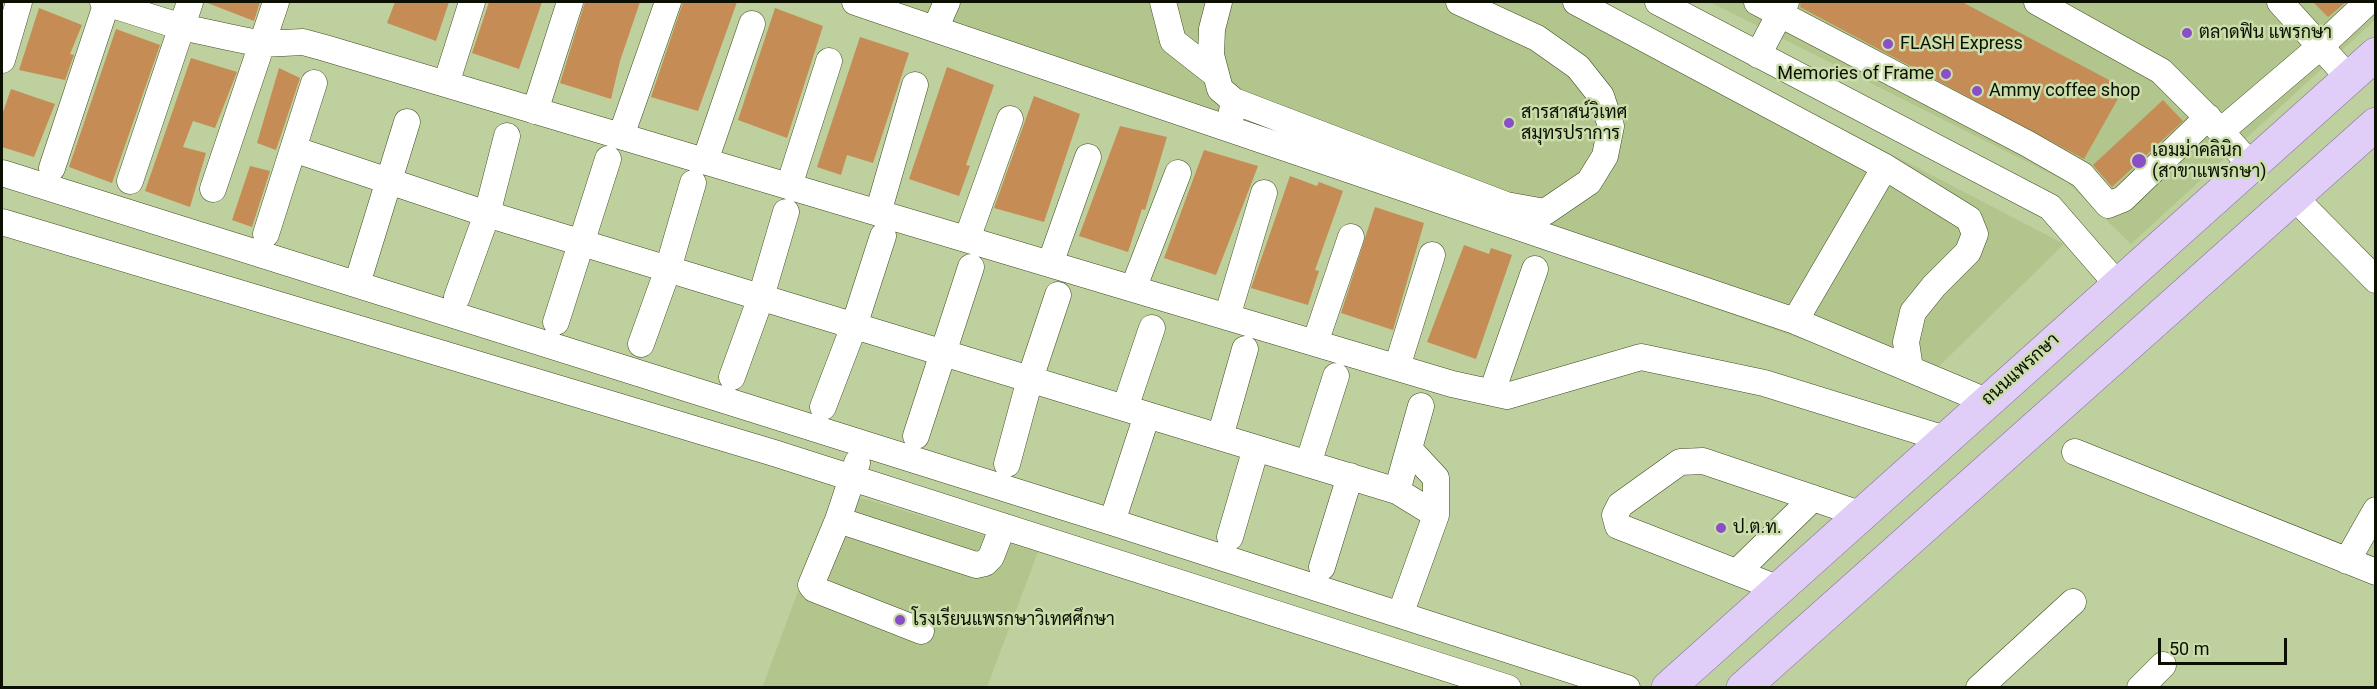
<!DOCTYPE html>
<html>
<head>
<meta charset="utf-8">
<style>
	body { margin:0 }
	#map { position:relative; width:2377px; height:689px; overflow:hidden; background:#bed09e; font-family:Roboto,sans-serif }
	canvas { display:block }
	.frame { position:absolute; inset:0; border:3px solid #0b1001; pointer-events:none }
	.scale { position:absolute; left:2158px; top:638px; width:129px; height:27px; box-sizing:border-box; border:3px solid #0b1001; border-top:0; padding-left:8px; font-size:18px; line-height:21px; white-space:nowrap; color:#0b1001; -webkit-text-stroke:4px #cbddab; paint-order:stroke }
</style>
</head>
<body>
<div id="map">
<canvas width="2377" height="689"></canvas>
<div class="frame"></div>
<div class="scale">50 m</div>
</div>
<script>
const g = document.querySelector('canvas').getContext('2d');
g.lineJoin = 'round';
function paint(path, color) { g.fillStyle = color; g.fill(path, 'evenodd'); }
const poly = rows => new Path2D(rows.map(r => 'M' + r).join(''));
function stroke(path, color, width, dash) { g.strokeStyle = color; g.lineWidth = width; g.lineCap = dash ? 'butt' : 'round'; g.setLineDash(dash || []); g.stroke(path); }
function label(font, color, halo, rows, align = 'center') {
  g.font = font + ' Roboto,Sarabun,sans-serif'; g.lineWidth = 5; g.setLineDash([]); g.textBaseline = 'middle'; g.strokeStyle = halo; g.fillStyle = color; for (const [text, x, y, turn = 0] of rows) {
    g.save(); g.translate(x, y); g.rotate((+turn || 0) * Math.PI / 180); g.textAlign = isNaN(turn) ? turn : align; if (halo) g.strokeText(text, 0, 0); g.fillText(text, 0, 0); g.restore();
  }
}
paint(poly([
	[843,2,1599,2,2064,244,1923,382],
	[1710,2,2375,2,2376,19,2131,244,2067,182],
	[834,495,869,500,1038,552,987,687,762,688]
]), '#b1c58c');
paint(poly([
	[205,2,260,2,254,21],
	[395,2,449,2,436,41,387,23],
	[489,2,542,2,519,69,472,53],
	[585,2,640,2,620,61,611,99,560,83],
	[683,2,737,2,698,111,651,97],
	[1801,2,1962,2,2124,88,2084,159,1800,7],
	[2313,2,2346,2,2328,17],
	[39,8,82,25,70,54,74,55,65,80,19,70],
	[775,8,823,26,787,138,738,120],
	[116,29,160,45,112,183,69,167],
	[860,37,909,53,873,163,847,155,841,175,817,167],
	[191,58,237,72,215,128,193,121,183,147,206,153,190,207,145,191],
	[947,67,994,85,966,165,970,166,959,196,909,179],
	[279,68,300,78,276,150,257,143],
	[11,89,55,104,34,157,2,147,2,115],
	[1034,96,1080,114,1044,222,994,208],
	[2163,100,2183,121,2112,187,2093,165],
	[1120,126,1167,137,1145,210,1142,209,1128,252,1079,236],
	[1204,150,1258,166,1216,275,1164,258],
	[250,166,270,171,252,227,232,220],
	[1290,176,1317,186,1319,182,1343,191,1315,270,1319,271,1308,305,1251,288],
	[1375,207,1424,223,1393,330,1341,313],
	[1464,245,1489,254,1491,248,1512,255,1476,359,1427,342]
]), '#c58c55');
const minor = poly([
	[103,2,182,27,228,37,262,44,303,42,325,48,1452,384,1507,396,1641,357,1764,383,1945,439],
	[855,2,1795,321,1986,401],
	[1163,2,1173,41,1215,74],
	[1219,2,1212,29,1211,55,1220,89,1234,101,1231,116],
	[1576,2,1885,167,1795,321],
	[1658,2,2050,207,2117,284],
	[1757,2,2028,144,2082,175,2108,205,2123,199,2208,117],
	[2037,2,2161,71,2214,124,2251,165],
	[2280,2,2349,78],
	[935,29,947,2],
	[1758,55,1786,2],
	[2,60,19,2],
	[446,84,472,2],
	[1234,101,1506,205,1545,212,1589,182,1605,156,1611,126,1601,96,1578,67,1537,38,1459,2],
	[535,111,570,2],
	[2221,131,2322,45,2368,2],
	[621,136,668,2],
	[293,149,487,214,1397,491,1436,515],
	[705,161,752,24],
	[1885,167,1969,219,1975,234,1968,252,1934,286,1913,312,1906,342,1910,369],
	[52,168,107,2],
	[2,173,1112,522,1627,688],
	[130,181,190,2],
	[789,186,829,61],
	[213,189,276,2],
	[2294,197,2376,280],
	[878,213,915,85],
	[2,222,774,453,1508,688],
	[266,234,314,83],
	[967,239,1010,119],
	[1050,264,1088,157],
	[361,271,407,122],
	[1133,289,1178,173],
	[457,297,487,214,507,136],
	[1227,317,1264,193],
	[556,322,608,159],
	[1315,343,1351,237],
	[641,344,668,269,693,183],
	[1397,367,1432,255],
	[732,377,761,297,786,212],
	[1492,392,1535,269],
	[823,407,854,326,883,236],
	[1125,408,1152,328],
	[916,436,971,267],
	[1220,437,1245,349],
	[2075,452,2376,572],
	[1007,464,1030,379,1058,295],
	[1308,464,1336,376],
	[1397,491,1421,406],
	[838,520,857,463],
	[1112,522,1147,415],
	[1230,537,1256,448],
	[2347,561,2376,510],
	[1322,567,1350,476],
	[1737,572,1813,498],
	[1777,588,1618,526,1615,515,1620,505,1680,462,1703,461,1860,514],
	[1400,615,1436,515,1436,478,1409,449],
	[921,631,814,589,811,585,838,520,976,565,985,563,991,557,1003,526],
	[1979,688,2073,602],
	[2140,688,2163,665]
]);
const major = poly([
	[1668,688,2376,54],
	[1743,688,2376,124]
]);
stroke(minor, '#3e4c1f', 27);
stroke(major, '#88759f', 34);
stroke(minor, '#fff', 26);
stroke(major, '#e0cdf8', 33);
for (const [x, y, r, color] of [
	[2187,33,6,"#8a4fc6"],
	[1888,44,6,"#8a4fc6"],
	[1946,74,6,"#8a4fc6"],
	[1977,91,6,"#8a4fc6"],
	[1509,123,6,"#8a4fc6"],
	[2139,161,8,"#8a4fc6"],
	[1721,528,6,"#8a4fc6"],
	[900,620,6,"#8a4fc6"]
]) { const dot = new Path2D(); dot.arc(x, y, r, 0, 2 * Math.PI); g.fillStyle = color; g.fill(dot); stroke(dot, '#cbddab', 2); }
label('18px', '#0b1001', '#cbddab', [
	["ตลาดฟิน แพรกษา",2199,33],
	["FLASH Express",1900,44],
	["Memories of Frame",1934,74,"right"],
	["Ammy coffee shop",1989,91],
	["สารสาสน์วิเทศ",1521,113],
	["สมุทรปราการ",1521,134],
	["เอมม่าคลินิก",2152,151],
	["(สาขาแพรกษา)",2152,172],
	["ป.ต.ท.",1733,528],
	["โรงเรียนแพรกษาวิเทศศึกษา",912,620]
], 'left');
label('18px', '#0b1001', '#cbddab', [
	["ถนนแพรกษา",2021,370,-42]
]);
</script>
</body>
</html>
